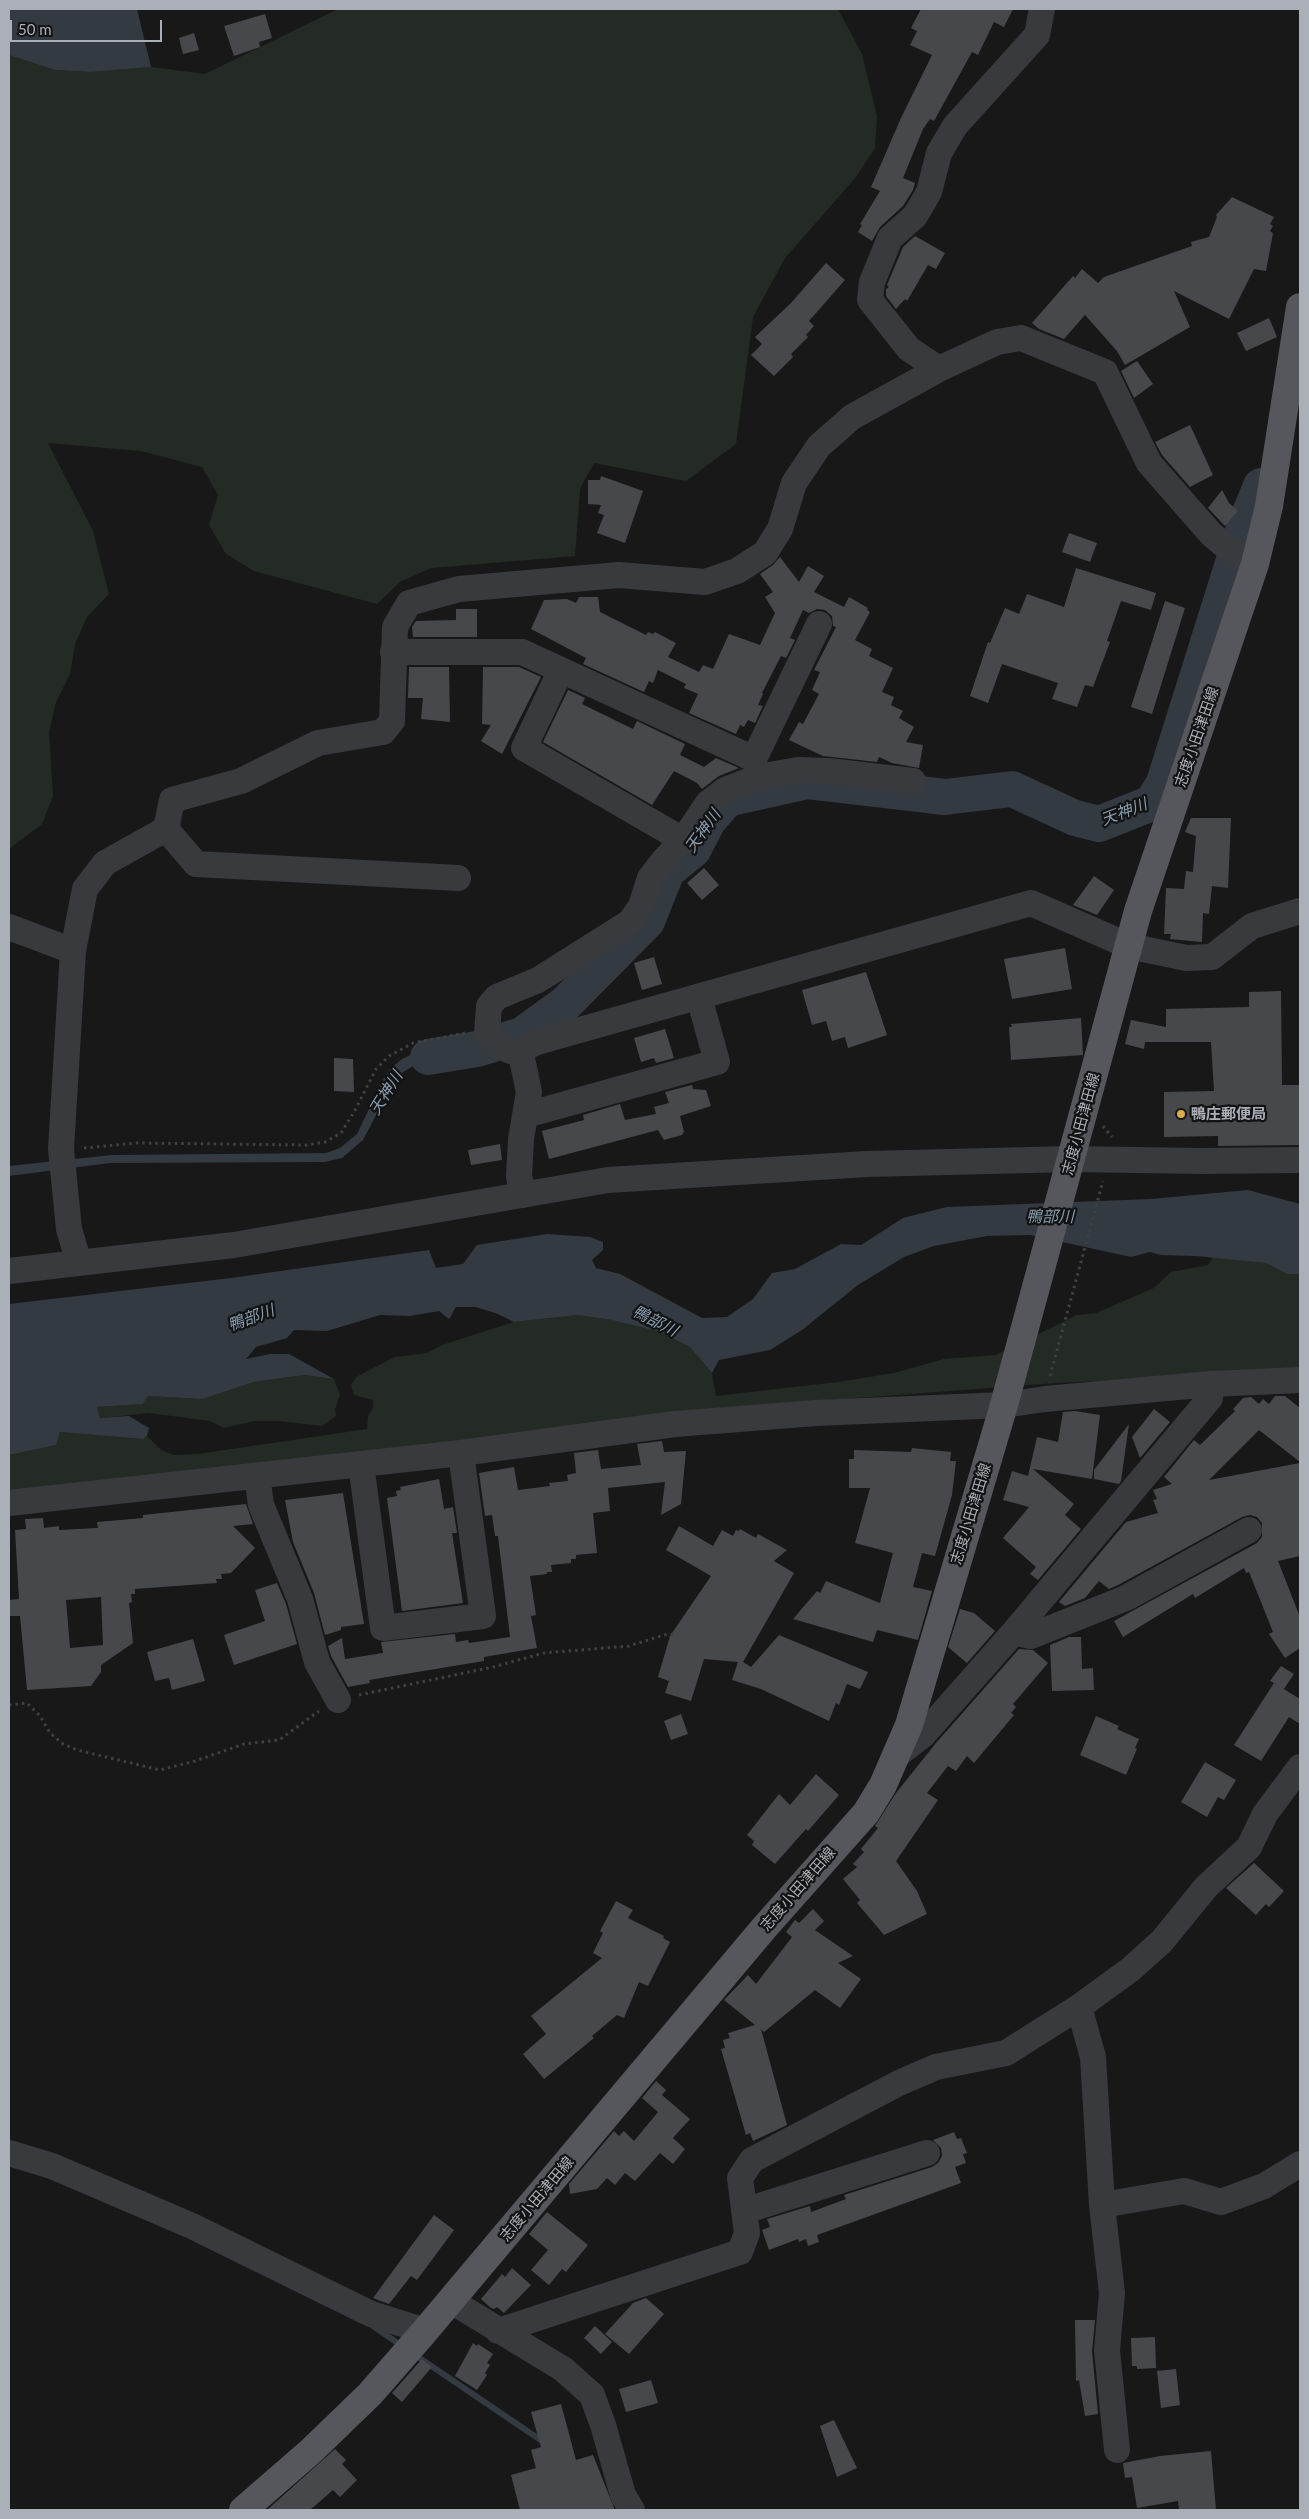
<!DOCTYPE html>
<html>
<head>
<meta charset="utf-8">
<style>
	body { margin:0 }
	#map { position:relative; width:1309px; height:2519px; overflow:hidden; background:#181819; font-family:Lato,sans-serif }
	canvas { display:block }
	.frame { position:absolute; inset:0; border:10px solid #abafb7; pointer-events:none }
	.scale { position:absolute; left:10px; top:20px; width:152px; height:22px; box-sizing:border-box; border:2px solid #abafb7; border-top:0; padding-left:6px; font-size:15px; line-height:18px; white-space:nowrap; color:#abafb7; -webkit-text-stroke:4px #131314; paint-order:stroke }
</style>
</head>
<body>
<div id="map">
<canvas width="1309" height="2519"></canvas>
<div class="frame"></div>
<div class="scale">50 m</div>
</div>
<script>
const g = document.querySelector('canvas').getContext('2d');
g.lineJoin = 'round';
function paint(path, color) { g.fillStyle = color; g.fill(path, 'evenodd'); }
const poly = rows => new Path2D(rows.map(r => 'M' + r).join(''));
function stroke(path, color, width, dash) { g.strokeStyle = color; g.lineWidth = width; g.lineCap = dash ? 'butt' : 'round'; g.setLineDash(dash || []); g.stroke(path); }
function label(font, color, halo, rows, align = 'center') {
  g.font = font + ' Lato,"Noto Sans JP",sans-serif'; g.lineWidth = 4.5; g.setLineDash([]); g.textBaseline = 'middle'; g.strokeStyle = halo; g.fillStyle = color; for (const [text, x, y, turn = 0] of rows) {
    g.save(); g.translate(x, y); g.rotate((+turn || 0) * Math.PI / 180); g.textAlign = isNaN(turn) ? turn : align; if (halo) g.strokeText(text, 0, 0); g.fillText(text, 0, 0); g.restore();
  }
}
paint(poly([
	[338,9,838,9,862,54,877,116,875,148,856,177,785,258,753,317,736,444,686,481,594,463,580,489,575,556,431,568,400,582,377,604,254,571,226,554,209,525,218,495,202,467,141,451,48,443,93,531,109,594,87,617,75,644,70,674,56,702,49,732,53,796,42,824,9,849,9,55,55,70,91,72,151,67,205,74],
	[1213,1257,1266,1263,1287,1274,1300,1274,1300,1371,1056,1383,819,1401,9,1496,9,1455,55,1445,60,1432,143,1439,147,1436,161,1450,174,1455,198,1454,367,1429,368,1416,373,1408,373,1400,354,1395,351,1385,356,1377,395,1357,427,1353,442,1345,514,1322,578,1315,613,1320,660,1332,690,1347,712,1373,716,1396,838,1382,894,1373,944,1359,996,1355,1077,1315,1096,1313,1154,1288,1171,1272,1208,1265],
	[305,1375,334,1379,340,1395,335,1409,336,1416,322,1426,279,1421,254,1421,224,1428,210,1421,149,1413,100,1418,96,1407,143,1404,148,1396,203,1399,254,1382]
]), '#242b25');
paint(poly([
	[9,9,137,9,151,67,91,72,55,70,9,55],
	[474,1041,477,1053,418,1063,400,1074,392,1085,363,1140,342,1158,325,1162,110,1163,9,1176,9,1166,112,1155,326,1153,340,1148,357,1134,383,1080,390,1069,402,1059,419,1051],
	[1248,1190,1300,1204,1300,1274,1287,1274,1266,1263,1196,1256,1160,1255,1150,1252,1131,1257,1030,1235,987,1236,934,1246,904,1257,858,1285,802,1330,770,1350,719,1360,712,1373,690,1347,660,1332,612,1320,578,1315,514,1322,498,1314,476,1307,456,1307,449,1319,439,1311,410,1316,380,1315,327,1331,294,1330,287,1338,256,1347,246,1359,270,1354,289,1354,334,1379,305,1375,254,1382,203,1399,148,1396,143,1404,97,1407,100,1418,129,1416,149,1428,147,1436,143,1439,60,1432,56,1445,9,1455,9,1304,231,1278,429,1250,436,1268,463,1264,477,1245,547,1234,590,1237,603,1242,603,1250,592,1260,596,1268,620,1274,702,1318,727,1317,753,1299,772,1273,795,1269,841,1244,861,1245,903,1218,947,1207,1151,1199]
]), '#333a41');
stroke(poly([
	[373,2326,402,2346],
	[421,2359,545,2443]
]), '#333a41', 6);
stroke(poly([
	[428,1057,477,1049,522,1035,566,1003,647,921,667,871,693,850,708,821,727,799,808,781,945,797,1012,789,1075,818,1099,824,1152,803,1164,783,1245,525,1261,486]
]), '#333a41', 36);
paint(poly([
	[921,9,1013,9,1004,27,994,22,978,55,972,52,934,121,930,119,923,129,903,178,915,183,913,190,903,206,880,227,872,241,858,232,862,225,860,224,880,191,871,187,901,118,932,55,910,45,917,31,911,28],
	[265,14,272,38,259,42,260,47,234,56,224,26],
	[194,33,199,50,183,54,179,38],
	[1232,197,1274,217,1270,224,1273,226,1270,231,1273,233,1266,271,1254,269,1229,319,1174,291,1190,327,1125,365,1117,351,1085,315,1064,339,1039,329,1032,323,1073,276,1075,278,1082,269,1098,283,1104,277,1192,246,1191,242,1209,237,1217,217,1216,215],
	[915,236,945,253,936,269,928,265,907,301,905,299,896,309,886,296,886,289,889,287,887,285,903,247],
	[826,263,845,280,809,321,814,326,806,335,808,337,791,354,793,357,774,376,751,355,762,344,755,337,791,303],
	[1269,318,1277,337,1246,351,1237,333],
	[1137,361,1153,384,1134,398,1121,371],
	[1190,425,1213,475,1190,487,1162,455,1155,442],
	[601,476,643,491,625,543,597,533,604,515,598,513,601,505,588,504,588,480,600,480],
	[1222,490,1229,503,1238,511,1225,526,1208,508],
	[1069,533,1097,543,1090,562,1062,552],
	[780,557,799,582,808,566,824,576,814,592,844,607,849,597,868,608,867,610,870,612,855,640,872,649,869,656,893,668,882,692,894,697,891,705,903,711,899,718,914,727,906,742,923,745,919,768,892,763,879,757,877,762,823,756,789,740,799,722,803,724,819,694,812,690,820,672,814,670,836,627,833,626,832,616,825,610,817,609,809,613,803,610,790,638,795,640,786,658,781,656,762,693,763,694,758,705,763,706,755,723,748,720,744,727,740,725,736,734,689,713,698,694,684,688,686,684,658,670,653,683,649,681,644,692,583,664,586,658,531,629,544,600,567,599,576,603,579,597,598,597,600,612,646,635,648,632,653,634,655,632,676,643,668,657,699,672,703,665,713,669,729,634,760,645,775,613,765,597,773,592,760,574,773,565],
	[1076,568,1156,593,1151,610,1121,601,1107,641,1110,642,1093,687,1085,685,1077,707,1052,699,1058,683,1002,664,988,703,970,696,988,642,990,643,1005,608,1019,614,1027,594,1064,607],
	[1165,601,1185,608,1152,714,1131,707],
	[456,609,477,609,477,637,413,637,412,627,416,621,456,620],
	[409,667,449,667,450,722,421,719,423,698,408,698],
	[483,667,519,667,541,677,502,754,481,741,491,725,482,724],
	[568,690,585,698,582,704,633,729,637,721,685,744,680,755,704,767,716,758,739,768,719,776,702,789,697,783,674,771,652,805,543,742],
	[1191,818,1231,818,1228,888,1212,886,1209,914,1203,913,1202,942,1170,939,1171,934,1164,934,1166,888,1184,889,1186,871,1193,872,1196,836,1185,832],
	[704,868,719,885,702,900,687,883],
	[1094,876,1114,890,1097,915,1073,905],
	[1065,948,1072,989,1012,999,1004,959],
	[654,957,662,984,642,990,634,963],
	[866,972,887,1035,848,1048,845,1037,832,1041,826,1021,812,1025,802,990],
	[1281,991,1282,1085,1300,1085,1300,1145,1218,1146,1218,1136,1164,1137,1164,1092,1214,1091,1211,1042,1145,1042,1144,1049,1125,1044,1131,1020,1166,1027,1166,1009,1249,1007,1249,992],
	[1081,1018,1083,1055,1011,1060,1009,1027,1012,1027,1011,1024],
	[665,1029,674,1058,656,1063,654,1058,641,1062,634,1038],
	[334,1058,353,1059,354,1092,334,1091],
	[692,1085,693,1089,706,1090,711,1106,680,1116,684,1132,682,1135,664,1140,658,1130,549,1159,542,1131,584,1120,583,1115,620,1104,625,1120,656,1114,654,1107,669,1103,665,1092],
	[500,1144,502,1160,471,1165,468,1150],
	[1275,1396,1285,1396,1300,1408,1300,1462,1259,1430,1209,1480,1300,1463,1300,1556,1278,1561,1300,1617,1300,1648,1285,1658,1269,1634,1273,1632,1249,1572,1246,1573,1244,1568,1195,1598,1193,1594,1123,1637,1114,1621,1257,1543,1262,1537,1262,1523,1257,1517,1250,1515,1242,1517,1120,1584,1109,1589,1099,1581,1085,1598,1065,1606,1059,1602,1126,1522,1158,1513,1153,1500,1157,1499,1153,1490,1172,1484,1164,1477,1194,1440,1200,1445,1235,1411,1233,1409,1243,1398,1251,1397,1259,1404,1263,1399,1269,1404],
	[1154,1409,1170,1422,1140,1458,1132,1437],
	[1075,1411,1100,1415,1092,1479,1033,1469,1074,1504,1065,1515,1081,1529,1038,1580,1030,1574,1036,1567,1003,1538,1029,1507,1003,1500,1012,1471,1028,1476,1037,1437,1058,1442,1063,1412],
	[1129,1424,1121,1481,1119,1484,1094,1479,1094,1470],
	[662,1441,664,1452,686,1451,681,1504,661,1515,665,1482,608,1488,610,1511,593,1513,597,1553,576,1555,576,1559,571,1559,571,1563,551,1565,552,1572,547,1572,547,1574,530,1576,536,1615,531,1616,537,1648,484,1657,484,1661,369,1680,370,1683,348,1687,331,1656,328,1646,342,1638,345,1659,383,1653,381,1642,455,1634,456,1642,468,1640,469,1643,510,1637,498,1536,495,1536,492,1515,485,1516,479,1473,514,1467,518,1490,550,1486,549,1483,568,1481,567,1475,576,1473,574,1453,598,1450,601,1469,641,1465,637,1444],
	[912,1448,951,1452,950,1461,956,1461,952,1495,935,1556,922,1553,913,1587,932,1591,918,1640,877,1630,873,1642,793,1619,817,1591,820,1593,826,1581,880,1603,893,1553,855,1543,870,1488,849,1488,849,1459,854,1459,854,1450,911,1452],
	[439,1479,444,1509,453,1507,457,1533,452,1533,463,1603,402,1611,387,1498,397,1496,396,1491,401,1490,400,1487],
	[343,1493,364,1624,341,1627,341,1630,325,1635,314,1593,293,1542,285,1500],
	[246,1504,253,1524,233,1526,255,1548,231,1573,221,1574,222,1579,216,1579,217,1583,135,1589,135,1594,131,1594,132,1602,129,1603,133,1643,101,1665,101,1672,91,1686,27,1690,20,1616,9,1616,9,1600,19,1599,15,1530,26,1529,25,1519,43,1518,44,1528,59,1526,59,1530,98,1528,97,1522,143,1518,143,1515],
	[101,1597,103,1645,70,1648,66,1600],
	[679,1526,713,1546,722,1530,733,1536,736,1530,739,1531,740,1529,756,1538,758,1534,787,1550,774,1561,794,1573,743,1662,751,1667,779,1635,868,1672,860,1689,847,1684,839,1705,836,1703,829,1721,761,1689,732,1680,738,1662,704,1659,691,1701,665,1693,669,1681,658,1677,670,1636,711,1576,666,1550],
	[277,1583,286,1604,297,1644,234,1665,224,1635,265,1621,255,1590],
	[960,1609,974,1613,995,1631,967,1663,948,1647],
	[1069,1637,1081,1637,1082,1669,1093,1668,1094,1690,1052,1691,1050,1645],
	[193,1639,205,1681,172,1690,169,1678,155,1681,147,1652],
	[1019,1649,1033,1650,1048,1663,1013,1704,1016,1707,1011,1713,1014,1715,974,1763,967,1756,956,1771,948,1766,927,1793,938,1800,896,1861,917,1891,927,1914,884,1935,857,1903,860,1900,843,1879,857,1867,853,1864,864,1852,861,1849,878,1828,875,1826,896,1793,936,1743],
	[1281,1666,1294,1674,1284,1689,1270,1681],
	[1274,1683,1300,1699,1300,1724,1289,1717,1261,1761,1234,1745],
	[681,1714,688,1734,671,1740,664,1721],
	[1096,1716,1119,1726,1117,1729,1139,1739,1135,1748,1137,1749,1126,1775,1080,1755],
	[1205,1762,1236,1780,1224,1800,1218,1797,1207,1817,1181,1802],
	[816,1774,839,1795,808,1831,806,1829,775,1864,752,1845,754,1841,747,1835,779,1794,790,1805],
	[1254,1863,1284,1891,1269,1907,1266,1904,1256,1915,1226,1888],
	[616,1901,633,1910,628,1918,664,1936,663,1938,670,1942,648,1986,639,1982,624,2018,617,2015,592,2036,594,2038,544,2079,523,2054,546,2034,531,2016,602,1958,593,1953,603,1933,600,1931],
	[813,1909,824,1921,815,1930,853,1956,838,1963,861,1979,840,2008,815,1990,764,2032,761,2029,787,2125,753,2141,750,2133,746,2135,721,2049,725,2048,723,2040,730,2038,728,2033,755,2025,724,2000,748,1975,756,1984,792,1937,786,1932,795,1920,799,1923],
	[656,2081,666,2090,662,2095,690,2119,673,2138,685,2149,673,2164,660,2153,635,2181,625,2173,615,2185,607,2178,597,2189,570,2194,569,2184,614,2131,619,2136,624,2131,634,2141,658,2112,642,2098],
	[954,2132,957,2139,961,2138,967,2153,963,2154,966,2163,955,2167,961,2183,817,2235,819,2242,808,2246,806,2239,799,2242,798,2239,769,2250,762,2230,770,2227,767,2219,810,2206,811,2212,846,2199,844,2195,932,2167,938,2163,942,2156,941,2148,933,2140],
	[547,2212,588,2245,566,2272,562,2269,549,2285,531,2270,548,2250,529,2234],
	[434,2215,454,2230,417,2280,411,2276,389,2304,373,2298],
	[512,2268,531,2285,504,2313,497,2307,494,2309,491,2308,481,2299,502,2274,505,2277],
	[646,2298,664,2314,629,2354,605,2334,633,2303],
	[1075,2320,1095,2320,1092,2351,1098,2414,1085,2416,1079,2380,1076,2381],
	[595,2326,612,2342,601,2354,584,2338],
	[1155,2337,1156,2368,1137,2369,1137,2366,1132,2366,1131,2338],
	[473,2343,477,2346,478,2344,493,2354,487,2363,490,2365,485,2373,487,2375,477,2390,455,2376],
	[422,2359,432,2367,402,2402,392,2393],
	[1176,2369,1180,2405,1161,2408,1157,2371],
	[651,2380,658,2403,626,2412,619,2389],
	[561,2404,576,2460,593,2455,615,2510,520,2510,511,2475,536,2468,531,2450,541,2447,531,2412],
	[834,2420,857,2468,837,2477,820,2426],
	[335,2449,346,2460,342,2464,357,2480,340,2497,333,2490,310,2510,267,2510],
	[1211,2451,1216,2510,1179,2510,1178,2501,1137,2508,1132,2477,1125,2478,1123,2463,1160,2456]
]), '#47484b');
stroke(poly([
	[1103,1126,1112,1137],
	[84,1148,137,1143,307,1145,325,1142,341,1133,354,1112,376,1069,389,1056,413,1043,465,1033],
	[1050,1376,1103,1181],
	[359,1695,493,1667,544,1653,629,1646,664,1635,675,1634],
	[9,1705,27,1703,40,1716,50,1733,63,1744,77,1750,160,1770,195,1761,244,1744,279,1740,319,1711]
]), '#3f4145', 3, [2.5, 4]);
stroke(poly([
	[939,369,909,349,870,300,872,282,890,238,915,216,929,192,939,153,955,126,1037,35,1042,9],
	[393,652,522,652,561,670,524,748,683,840],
	[561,670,754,759,819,624],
	[166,829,196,864,458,878],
	[9,927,73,951],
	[521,1054,528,1046,537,1042,1031,903,1129,946,1186,958,1212,957,1252,926,1300,911],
	[526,1115,717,1062,699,997],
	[523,1195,519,1176,521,1139,529,1092,521,1054,508,1050,487,1034,489,1006,497,997,538,980,630,922,641,906,650,878,664,860,683,840,708,803,725,790,758,777,798,770,829,771,913,781],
	[79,1263,69,1229,61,1149,73,951,85,889,105,863,166,829,172,800,241,781,318,743,383,732,392,721,395,627,409,603,459,589,619,575,705,582,737,571,765,553,780,529,794,483,819,446,852,417,939,369,997,342,1021,338,1105,372,1149,463,1211,534,1230,550,1255,564],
	[9,1271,234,1245,608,1180,867,1164,1071,1159,1201,1161,1300,1160],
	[361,1464,383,1628,483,1616,461,1453],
	[257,1476,261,1505,300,1599,317,1662,338,1700],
	[9,1503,461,1453,675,1424,816,1413,1004,1405,1045,1399,1211,1384,1300,1380],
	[1014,1632,1031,1636,1126,1598,1249,1530],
	[897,1755,923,1735,1014,1632,1210,1398,1211,1384],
	[1079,2007,1093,2057,1102,2205,1112,2293,1107,2350,1117,2450],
	[9,2153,52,2166,192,2226,371,2314,425,2331],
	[1102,2205,1184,2191,1221,2202,1264,2186,1300,2164],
	[744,2211,927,2153],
	[451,2301,563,2369,592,2395,603,2425,623,2495,632,2510],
	[498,2331,740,2252,747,2233,740,2178,752,2160,899,2083,936,2067,1006,2053,1079,2007,1131,1969,1162,1941,1206,1887,1249,1847,1265,1814,1300,1767]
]), '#393a3e', 26);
stroke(poly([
	[243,2510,311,2451,370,2394,425,2331,764,1928,866,1813,883,1785,909,1725,1004,1405,1138,911,1255,564,1269,506,1300,307]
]), '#55575c', 28);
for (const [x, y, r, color] of [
	[1181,1114,5,"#dbab4e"]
]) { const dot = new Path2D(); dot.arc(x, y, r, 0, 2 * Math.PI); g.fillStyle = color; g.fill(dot); stroke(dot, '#131314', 2); }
label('15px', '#abafb7', '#131314', [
	["志度小田津田線",1197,737,-71],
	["志度小田津田線",1081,1124,-75],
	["志度小田津田線",971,1514,-73],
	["志度小田津田線",798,1889,-49],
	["志度小田津田線",537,2199,-50]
]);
label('bold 15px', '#abafb7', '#131314', [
	["鴨庄郵便局",1191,1114]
], 'left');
label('italic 16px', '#879cae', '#131314', [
	["天神川",1124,812,-21],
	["天神川",703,831,-54],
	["天神川",386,1093,-58],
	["鴨部川",1050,1217],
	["鴨部川",251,1318,-20],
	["鴨部川",655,1321,27]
]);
</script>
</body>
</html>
